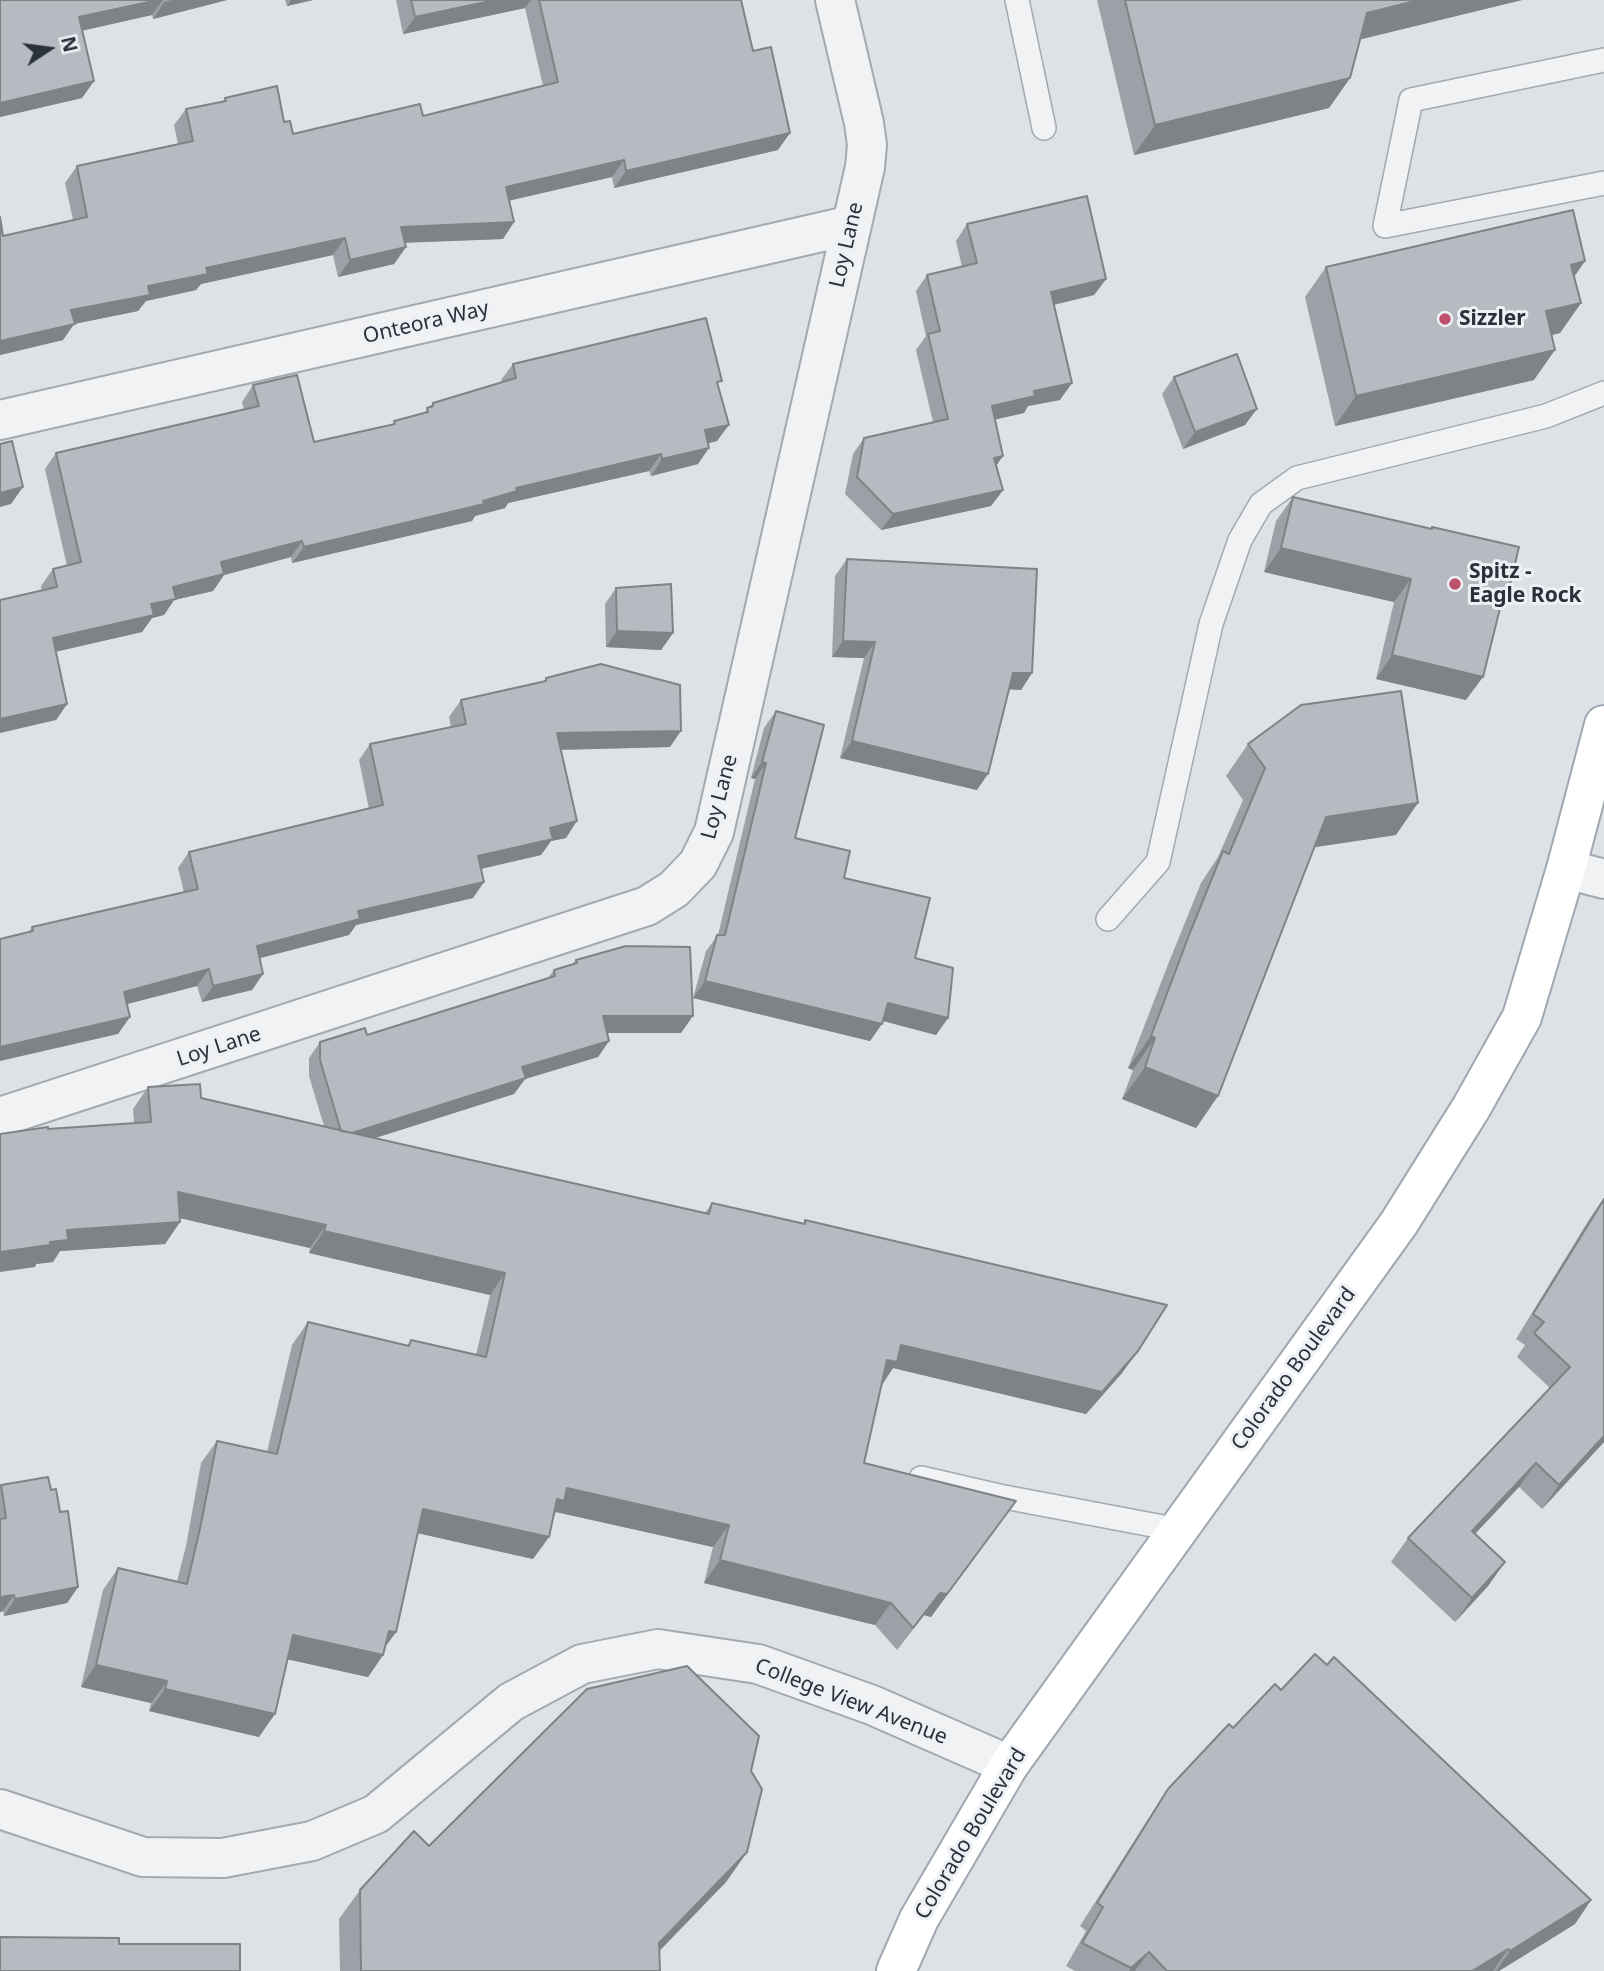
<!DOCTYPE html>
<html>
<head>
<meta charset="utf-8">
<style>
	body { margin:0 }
	#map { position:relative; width:1604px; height:1971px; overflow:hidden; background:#dee2e6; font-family:"Noto Sans",sans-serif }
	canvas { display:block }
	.north { position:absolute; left:14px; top:14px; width:70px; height:70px; -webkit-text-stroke:5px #edf0f4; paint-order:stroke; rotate:77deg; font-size:19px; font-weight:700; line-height:28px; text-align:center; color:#29313b }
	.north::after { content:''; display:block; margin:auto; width:24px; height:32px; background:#29313b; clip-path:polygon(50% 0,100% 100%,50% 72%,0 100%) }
</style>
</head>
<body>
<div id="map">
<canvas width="1604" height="1971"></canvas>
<div class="north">N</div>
</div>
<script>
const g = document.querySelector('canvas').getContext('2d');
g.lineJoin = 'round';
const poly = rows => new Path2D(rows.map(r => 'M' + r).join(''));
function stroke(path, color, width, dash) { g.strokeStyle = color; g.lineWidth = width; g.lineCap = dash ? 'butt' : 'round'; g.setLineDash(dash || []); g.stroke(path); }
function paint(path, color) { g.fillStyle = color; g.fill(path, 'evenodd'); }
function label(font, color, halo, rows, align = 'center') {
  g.font = font + ' "Noto Sans",sans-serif'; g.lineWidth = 6; g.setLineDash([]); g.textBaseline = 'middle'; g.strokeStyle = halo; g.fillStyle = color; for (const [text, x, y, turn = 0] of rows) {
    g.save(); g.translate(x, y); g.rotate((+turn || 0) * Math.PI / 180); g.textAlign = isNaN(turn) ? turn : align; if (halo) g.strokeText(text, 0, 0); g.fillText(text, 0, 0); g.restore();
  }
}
const lane = poly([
	[1017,0,1044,128],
	[1604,60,1411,100,1385,226,1604,183],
	[1108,919,1158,862,1211,624,1240,540,1261,504,1297,478,1546,416,1604,393],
	[921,1478,999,1496,1179,1530]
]);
const street = poly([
	[0,420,852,225],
	[1566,869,1604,879],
	[0,1117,647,906,674,889,698,864,714,832,865,167,867,145,864,123,835,0],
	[0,1809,143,1857,223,1858,312,1841,376,1814,511,1702,582,1664,658,1649,758,1664,872,1705,1009,1765]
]);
const primary = poly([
	[896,1971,919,1919,1009,1765,1399,1223,1471,1108,1522,1017,1566,869,1604,725]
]);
stroke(lane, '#a4a9af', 26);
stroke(street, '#a4a9af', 42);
stroke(primary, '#9fa7b0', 42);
stroke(lane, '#f0f2f4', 23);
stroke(street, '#f0f2f4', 38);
stroke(primary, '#fff', 38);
paint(poly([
	[0,0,227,0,153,19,152,15,82,30,94,81,82,98,0,117],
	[285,0,313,0,287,6],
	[396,0,741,0,778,150,614,188,612,177,509,200,514,222,503,239,405,243,406,247,394,264,338,277,333,255,201,284,196,290,146,301,138,311,74,324,63,340,0,355,0,217,3,236,73,220,65,183,77,166,178,144,174,125,186,109,222,102,225,98,284,122,293,134,423,116,543,86,525,8,403,34],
	[1097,0,1522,0,1360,39,1350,78,1329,108,1134,155],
	[967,224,1106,279,1094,295,1054,305,1060,400,1028,406,1024,413,995,419,996,465,1003,490,991,506,881,530,845,494,853,454,864,438,933,422,916,350,926,336,916,291,927,275,962,267,956,241],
	[1585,261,1574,277,1581,303,1560,333,1552,335,1534,380,1335,426,1305,297,1326,267],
	[513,364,718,387,717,441,708,443,698,464,651,476,649,471,508,503,505,508,475,516,472,521,292,563,291,557,224,575,213,591,174,600,164,615,152,618,142,632,56,651,67,704,56,720,41,586,53,569,67,566,45,469,56,453,244,410,242,402,253,385,314,442,392,425,394,421,424,413,433,403,502,382,501,380],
	[1174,377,1245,425,1183,449,1162,394],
	[1293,497,1431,529,1432,527,1500,609,1466,700,1376,679,1394,602,1264,572,1276,521],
	[847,559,1032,673,1021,690,1009,689,977,790,840,758,864,658,832,657,835,576],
	[616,588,673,633,661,650,606,647,605,604],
	[546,678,670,747,561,750,566,838,551,841,541,855,481,869,473,898,356,925,349,935,260,958,263,974,252,990,202,1002,197,986,126,1004,118,1034,29,932,32,927,184,892,178,868,189,852,369,809,359,760,370,744,451,727,449,717,461,700,544,681],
	[776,711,795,838,844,878,915,958,948,1018,936,1035,883,1021,870,1041,693,998,706,951,718,935,755,779,751,778,764,728],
	[1248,744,1396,835,1314,847,1218,1096,1196,1128,1122,1099,1133,1070,1128,1068,1169,962,1201,883,1218,857,1243,800,1226,776],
	[576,960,681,1033,607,1033,609,1041,598,1057,525,1079,514,1094,375,1138,705,1213,712,1203,803,1224,805,1220,1122,1373,1086,1414,893,1368,882,1384,864,1463,1016,1501,931,1617,924,1615,897,1650,875,1625,704,1583,713,1547,556,1512,554,1516,549,1537,533,1559,418,1533,396,1632,385,1647,383,1655,368,1677,287,1659,259,1737,149,1711,151,1703,81,1687,103,1590,118,1568,177,1581,186,1546,201,1463,217,1441,267,1452,292,1345,308,1322,407,1346,411,1340,476,1355,490,1295,309,1253,310,1248,180,1218,180,1222,165,1244,60,1251,53,1262,36,1264,35,1267,48,1129,134,1123,133,1109,148,1087,201,1098,324,1126,309,1076,309,1058,320,1042,367,1035,548,978,554,970,572,964],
	[1604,1198,1604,1442,1542,1509,1519,1487,1475,1534,1505,1562,1488,1586,1455,1622,1391,1562,1408,1538,1550,1388,1517,1357,1525,1345,1516,1339,1590,1218],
	[0,1485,51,1490,60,1512,78,1587,67,1603,4,1616,3,1611,0,1612],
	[1281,1690,1591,1900,1575,1924,1499,1971,1075,1971,1066,1966,1086,1931,1080,1926,1152,1813,1168,1790,1233,1728],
	[751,1771,747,1852,726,1882,659,1951,660,1971,340,1971,339,1919,360,1890,429,1846]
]), '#9da1a7');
paint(poly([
	[158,0,163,0,152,15,68,34,79,17],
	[172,0,227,0,153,19,164,2],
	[291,0,313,0,287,6],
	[495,0,531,0,525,8,403,34,415,17],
	[1419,0,1522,0,1346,43,1367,13],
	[1350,78,1329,108,1134,155,1155,125],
	[94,81,82,98,0,117,0,103],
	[790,133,778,150,614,188,626,171],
	[624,160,612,177,495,204,506,187],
	[514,222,503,239,389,243,401,227],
	[345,238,333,255,201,284,196,290,146,301,138,311,74,324,63,340,0,355,0,341,71,310,206,268],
	[406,247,394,264,338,277,350,260],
	[1585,261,1564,291,1571,265],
	[1106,279,1094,295,1039,308,1051,292],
	[1581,303,1560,333,1525,341,1546,311],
	[1555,350,1534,380,1335,426,1356,396],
	[1072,383,1060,400,1028,406,1024,413,980,423,992,406,1034,391],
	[1257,409,1245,425,1183,449,1195,432],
	[729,425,717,441,694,447,705,430],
	[709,448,698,464,651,476,662,459],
	[661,454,649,471,508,503,505,508,475,516,472,521,292,563,304,547,483,501,516,488],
	[1003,456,992,472,994,458],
	[23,487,11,504,0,507,0,493],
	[1003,490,991,506,881,530,893,514],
	[302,541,291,557,224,575,213,591,174,600,164,615,152,618,142,632,42,655,53,638,151,604,173,587,221,562],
	[1281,548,1411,579,1394,602,1264,572],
	[617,631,673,633,661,650,606,647],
	[843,641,875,642,864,658,832,657],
	[1392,655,1483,677,1466,700,1376,679],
	[1013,673,1032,673,1021,690,1001,689],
	[67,704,56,720,0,733,0,719],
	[681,731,670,747,545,750,557,733],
	[852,741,988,774,977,790,840,758],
	[762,762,766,763,755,779,751,778],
	[1418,803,1396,835,1303,849,1326,817],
	[577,821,566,838,551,841,541,855,467,872,478,856,550,828],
	[484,882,473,898,356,925,349,935,245,962,257,946,358,911],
	[209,969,197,986,112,1008,124,992],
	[263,974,252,990,202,1002,213,986],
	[705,981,882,1024,870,1041,693,998],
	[888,1003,948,1018,936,1035,876,1019],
	[603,1016,693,1016,681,1033,591,1033],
	[130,1017,118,1034,0,1061,0,1047],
	[1151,1036,1155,1038,1133,1070,1128,1068],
	[609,1041,598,1057,525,1079,514,1094,331,1152,343,1136,522,1067],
	[1145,1067,1218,1096,1196,1128,1122,1099],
	[178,1192,326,1225,310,1248,162,1214],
	[180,1222,165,1244,60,1251,53,1262,36,1264,35,1267,0,1272,0,1252,50,1242,67,1230],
	[324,1231,505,1273,490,1295,309,1253],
	[901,1345,1138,1351,1122,1373,1086,1414,893,1368,882,1385,887,1360],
	[1604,1436,1604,1442,1542,1509,1559,1485],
	[1536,1463,1519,1487,1455,1555,1472,1531],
	[567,1488,729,1525,713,1547,556,1512,549,1523,557,1499],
	[1016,1501,931,1617,924,1615,897,1650,940,1593],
	[423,1509,549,1537,533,1559,408,1531],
	[720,1560,891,1603,875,1625,704,1583],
	[1505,1562,1488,1586,1455,1622,1472,1598],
	[78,1587,67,1603,4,1616,15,1599],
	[14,1595,3,1611,0,1612,0,1597],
	[389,1631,396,1632,380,1654,383,1655,368,1677,277,1657,293,1635],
	[96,1665,167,1681,151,1703,81,1687],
	[165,1689,275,1714,259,1737,149,1711],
	[747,1852,726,1882,640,1971,659,1943],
	[1591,1900,1575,1924,1499,1971,1496,1971,1510,1951],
	[1508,1949,1493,1971,1472,1971],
	[1149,1952,1135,1971,1129,1971,1131,1968]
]), '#7f8388');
const building = poly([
	[0,0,158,0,79,17,94,81,0,103,0,0],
	[411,0,495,0,415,17,411,0],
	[539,0,741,0,753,51,771,47,790,133,626,171,624,160,506,187,514,222,401,227,406,247,350,260,345,238,206,268,208,274,148,286,150,295,71,310,75,324,0,341,0,217,3,236,87,217,77,166,193,141,186,109,226,101,225,98,277,86,284,122,290,121,293,134,420,104,423,116,558,82,539,0],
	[1125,0,1419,0,1367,13,1350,78,1155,125,1125,0],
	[1087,196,1106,279,1051,292,1072,383,1034,391,1035,396,992,406,1003,456,994,458,1003,490,893,514,857,477,864,438,948,419,928,334,940,331,927,275,977,263,967,224,1087,196],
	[1573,210,1585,261,1571,265,1581,303,1546,311,1555,350,1356,396,1326,267,1573,210],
	[706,318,722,381,717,382,729,425,705,430,709,448,662,459,661,454,516,488,517,491,483,501,484,504,304,547,302,541,221,562,224,574,173,587,176,599,151,604,154,615,53,638,67,704,0,719,0,600,57,587,53,569,81,562,56,453,259,406,253,385,297,375,314,442,395,424,394,421,428,412,427,408,433,406,433,403,516,378,513,364,706,318],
	[1237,354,1257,409,1195,432,1174,377,1237,354],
	[12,441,23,487,0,493,0,444,12,441],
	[1293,497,1432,529,1432,527,1519,547,1506,601,1502,600,1483,677,1392,655,1411,579,1281,548,1293,497],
	[847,559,1037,569,1032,673,1013,673,988,774,852,741,875,642,843,641,847,559],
	[671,584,673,633,617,631,616,588,671,584],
	[601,664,680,685,681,731,557,733,577,821,550,828,553,839,478,856,484,882,358,911,360,919,257,946,263,974,213,986,209,969,124,992,130,1017,0,1047,0,939,33,931,32,927,198,889,189,852,383,805,370,744,466,724,461,700,546,681,546,678,601,664],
	[1401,691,1418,803,1326,817,1218,1096,1145,1067,1155,1038,1151,1036,1191,930,1223,851,1229,854,1265,768,1248,744,1301,705,1401,691],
	[776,711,824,725,795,838,850,851,844,878,930,898,915,958,953,968,948,1018,888,1003,882,1024,705,981,717,935,725,935,766,763,762,762,776,711],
	[626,946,690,947,693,1016,603,1016,609,1041,522,1067,526,1078,352,1133,341,1131,320,1060,320,1042,365,1028,367,1035,555,976,554,970,577,963,576,960,626,946],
	[200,1084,201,1098,348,1132,709,1214,712,1203,805,1224,805,1220,1167,1305,1138,1351,1102,1392,901,1345,897,1362,887,1360,864,1463,1016,1501,947,1594,940,1593,913,1628,891,1603,720,1560,729,1525,567,1488,564,1501,557,1499,549,1537,423,1509,396,1632,389,1631,383,1655,293,1635,275,1714,165,1689,167,1681,96,1665,118,1568,187,1584,201,1524,217,1441,277,1454,308,1322,409,1346,411,1340,486,1357,505,1273,324,1231,326,1225,178,1192,180,1222,67,1230,68,1240,50,1242,50,1245,0,1252,0,1134,48,1127,48,1129,151,1122,148,1087,200,1084],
	[1604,1199,1604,1436,1559,1485,1536,1463,1472,1531,1505,1562,1472,1598,1408,1538,1570,1367,1534,1333,1544,1322,1533,1314,1604,1199],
	[48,1477,51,1490,56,1489,60,1512,68,1511,78,1587,15,1599,14,1595,0,1597,0,1519,6,1518,1,1485,48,1477],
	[1315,1654,1327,1665,1334,1657,1591,1900,1510,1951,1508,1949,1472,1971,1167,1971,1149,1952,1131,1968,1082,1943,1103,1907,1097,1903,1168,1789,1229,1724,1233,1728,1275,1684,1281,1690,1315,1654],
	[687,1666,759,1736,751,1771,762,1789,747,1852,659,1943,660,1971,361,1971,360,1890,414,1831,429,1846,587,1689,687,1666],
	[0,1937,119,1938,119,1944,240,1944,240,1971,0,1971,0,1937]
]);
paint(building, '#b6bbc2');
stroke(building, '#7f8388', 2);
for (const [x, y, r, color] of [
	[1445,319,7,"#be506c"],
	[1455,584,7,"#be506c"]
]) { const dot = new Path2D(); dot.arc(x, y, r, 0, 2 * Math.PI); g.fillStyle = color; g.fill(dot); stroke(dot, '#edf0f4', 2.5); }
label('21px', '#29313b', '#edf0f4', [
	["Loy Lane",847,245,-77],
	["Onteora Way",426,323,-13],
	["Loy Lane",720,797,-75],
	["Loy Lane",219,1047,-18],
	["Colorado Boulevard",1294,1369,-54],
	["College View Avenue",851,1702,21],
	["Colorado Boulevard",971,1834,-59]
]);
label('bold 21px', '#29313b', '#edf0f4', [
	["Sizzler",1459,319],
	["Spitz -",1469,572],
	["Eagle Rock",1469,596]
], 'left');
</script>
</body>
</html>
